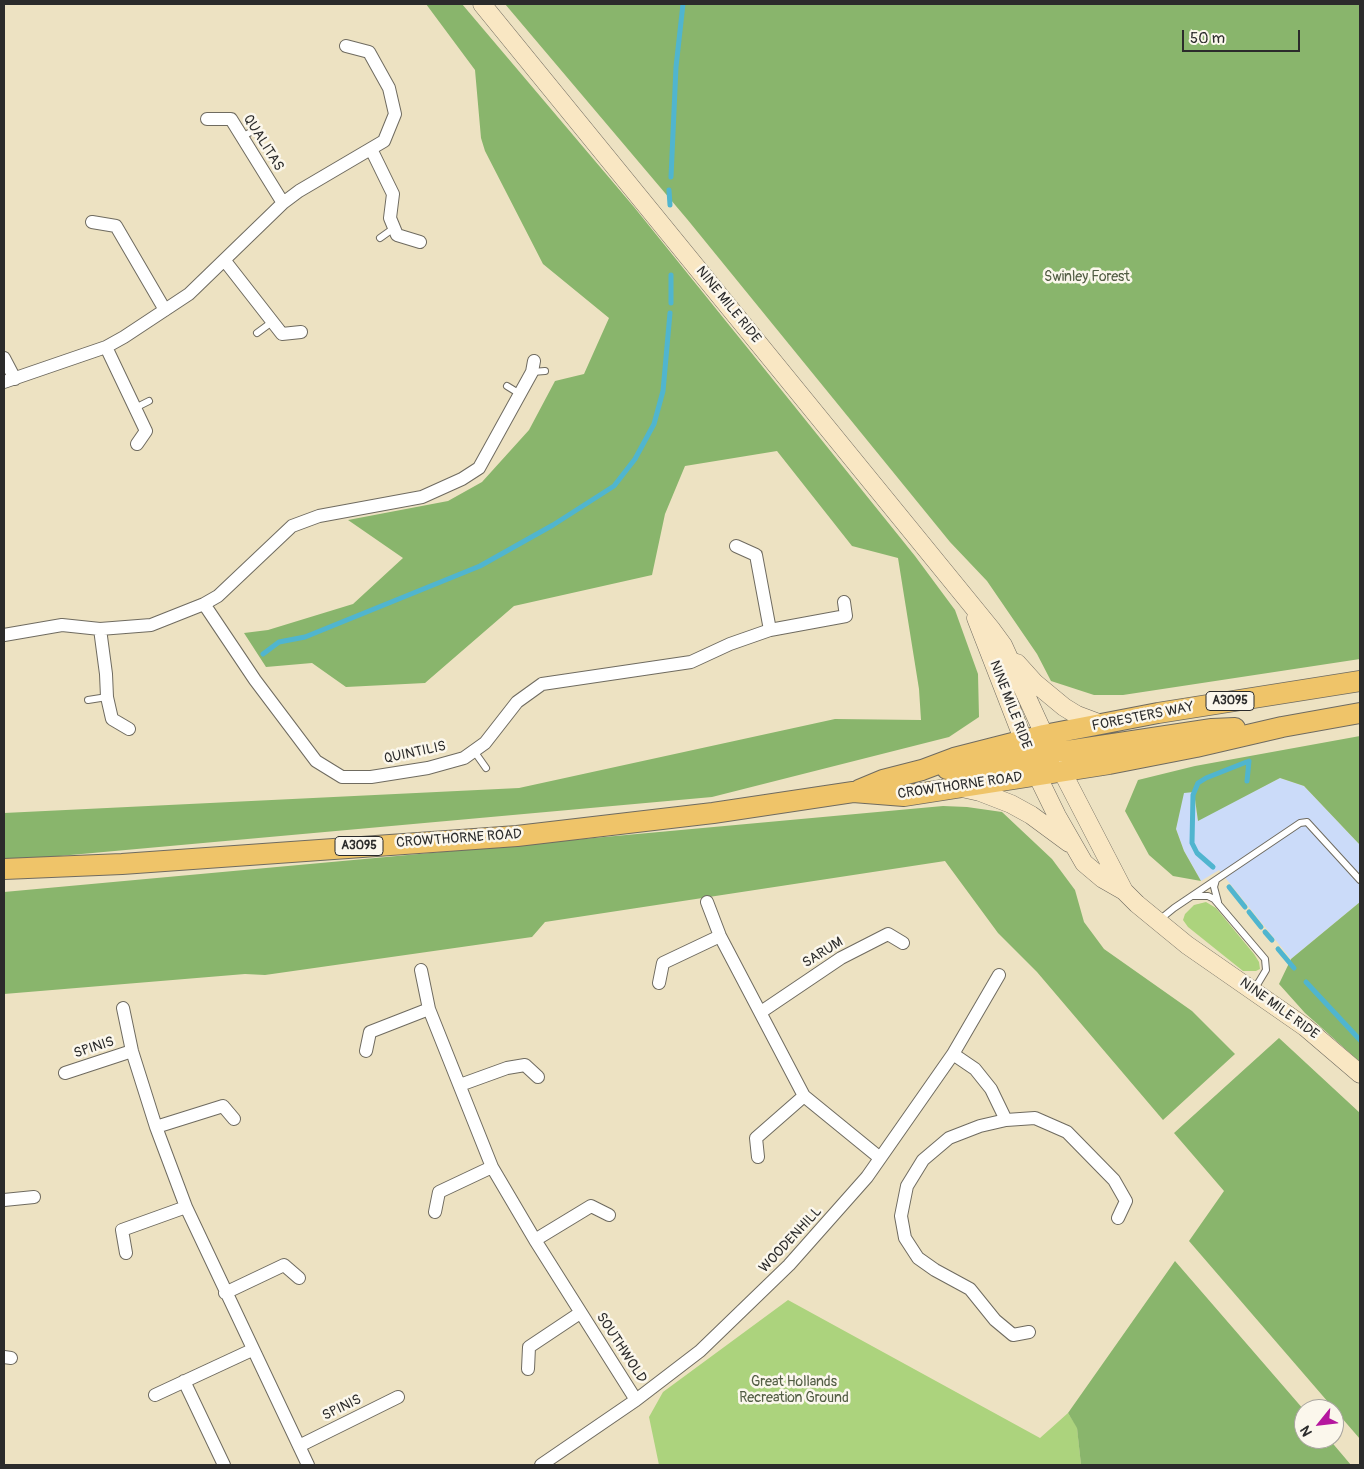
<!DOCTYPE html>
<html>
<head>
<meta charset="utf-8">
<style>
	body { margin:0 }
	#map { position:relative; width:1364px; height:1469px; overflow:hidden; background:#ede2c2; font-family:Pangolin,sans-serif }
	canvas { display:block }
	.frame { position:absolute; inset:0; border:5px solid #2b2b2b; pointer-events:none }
	.north { position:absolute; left:1294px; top:1399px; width:50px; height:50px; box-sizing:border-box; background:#fbf7ec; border:1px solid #a8a59f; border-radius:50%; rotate:241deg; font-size:14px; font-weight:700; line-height:20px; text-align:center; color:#2b2b2b }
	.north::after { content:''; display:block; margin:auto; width:18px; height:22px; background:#b5179e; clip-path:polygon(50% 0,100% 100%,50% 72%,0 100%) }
	.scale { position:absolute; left:1182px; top:30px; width:118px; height:22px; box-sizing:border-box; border:2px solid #2b2b2b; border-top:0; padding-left:6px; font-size:15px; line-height:18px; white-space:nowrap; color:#2b2b2b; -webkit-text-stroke:4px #fbf7ec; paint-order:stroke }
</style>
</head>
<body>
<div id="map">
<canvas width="1364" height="1469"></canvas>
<div class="frame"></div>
<div class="north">N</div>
<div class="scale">50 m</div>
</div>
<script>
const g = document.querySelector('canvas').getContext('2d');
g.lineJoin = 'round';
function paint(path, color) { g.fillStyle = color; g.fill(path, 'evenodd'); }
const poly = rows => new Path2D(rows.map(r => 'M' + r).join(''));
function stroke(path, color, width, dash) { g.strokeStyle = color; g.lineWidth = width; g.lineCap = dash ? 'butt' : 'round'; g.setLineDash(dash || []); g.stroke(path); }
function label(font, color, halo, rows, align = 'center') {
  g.font = font + ' Pangolin,sans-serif'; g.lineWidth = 5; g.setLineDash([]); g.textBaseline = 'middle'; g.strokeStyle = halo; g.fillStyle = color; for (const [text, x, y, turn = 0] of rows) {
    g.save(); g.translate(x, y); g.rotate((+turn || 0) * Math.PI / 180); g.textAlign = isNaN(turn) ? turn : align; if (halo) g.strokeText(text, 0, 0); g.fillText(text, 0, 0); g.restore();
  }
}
paint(poly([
	[1280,778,1304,786,1360,845,1360,902,1291,959,1219,870,1201,881,1184,851,1176,829,1183,793,1193,791,1198,820]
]), '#cbdbf9');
paint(poly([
	[1206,902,1216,908,1254,954,1259,962,1260,969,1256,971,1243,971,1188,927,1183,920,1185,914,1194,905],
	[788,1300,1040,1438,1068,1413,1077,1427,1081,1465,659,1465,649,1417,663,1392]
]), '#acd37d');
paint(poly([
	[426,4,462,4,634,207,915,556,955,610,978,674,979,717,949,737,712,797,4,861,4,813,519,788,835,719,921,720,919,689,898,558,852,546,777,451,685,466,665,514,652,575,514,606,425,683,346,687,312,663,266,667,244,633,268,630,353,604,403,558,348,520,448,501,482,482,529,430,555,381,584,374,609,318,543,264,485,151,481,138,475,70],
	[505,4,1360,4,1360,659,1123,695,1094,695,1051,681,1037,654,987,581,950,542,687,219],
	[1360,736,1360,845,1304,786,1280,778,1198,821,1194,792,1184,793,1176,829,1184,851,1201,881,1173,876,1149,855,1125,811,1138,780,1195,766],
	[943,806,967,807,1002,812,1052,859,1075,890,1084,922,1104,949,1192,1011,1235,1054,1163,1120,1037,972,998,933,945,861,545,922,532,937,265,975,245,974,4,994,4,892],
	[1360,902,1360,1062,1305,1013,1279,984,1291,959],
	[1279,1038,1360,1113,1360,1439,1189,1241,1224,1191,1174,1133],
	[1175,1261,1304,1410,1304,1439,1329,1439,1351,1465,1081,1465,1077,1428,1068,1413]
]), '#89b56c');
stroke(poly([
	[671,177,676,67,683,4],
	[669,190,670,205],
	[671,303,671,275],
	[263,654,279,642,305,637,480,566,553,525,614,486,635,459,654,424,663,391,670,313],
	[1213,867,1197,853,1192,843,1193,795,1198,783,1206,778,1249,761,1247,781],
	[1229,887,1245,907],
	[1249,912,1261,927],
	[1265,932,1272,940],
	[1278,949,1294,968],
	[1306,982,1360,1040]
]), '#50b5cf', 5);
const service = poly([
	[242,137,254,130],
	[380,238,394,228],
	[257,333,272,322],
	[532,372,545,371],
	[507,386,520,394],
	[135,408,149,401],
	[88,700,107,697],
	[474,751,486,768],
	[1216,880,1214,887,1218,902],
	[1194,896,1208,896,1214,899,1265,959,1266,970,1254,990],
	[1158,921,1174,908,1300,823,1307,822,1360,880]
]);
const minor = poly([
	[207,119,231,119,283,203],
	[371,149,393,194,390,218,397,235,420,242],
	[92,222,116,226,165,310],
	[225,261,282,334,301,332],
	[106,347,146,431,137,444],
	[4,358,15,379],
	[4,382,106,347,124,337,189,294,283,203,299,191,384,141,395,114,389,88,369,52,346,46],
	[736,546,756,555,770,630],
	[204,604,255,680,316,761,342,777,371,777,428,768,464,758,485,743,517,702,542,684,691,662,730,644,770,630,846,616,844,602],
	[100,629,106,674,107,697,112,719,129,729],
	[4,635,62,625,100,629,151,625,204,604,218,596,292,526,319,516,422,497,462,479,479,468,532,372,534,361],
	[707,902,720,936,804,1096,880,1158],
	[421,970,429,1009,492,1167,535,1240,636,1400],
	[659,983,663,963,720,936],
	[123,1008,132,1051,156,1127,186,1207,308,1465],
	[761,1012,841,958,888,934,903,943],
	[366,1051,370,1032,429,1009],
	[953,1054,975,1069,991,1089,1006,1120],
	[65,1073,132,1051],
	[460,1085,507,1068,525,1065,538,1077],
	[156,1127,223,1106,234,1119],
	[758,1157,756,1138,804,1096],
	[4,1200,34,1197],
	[435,1212,439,1192,492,1167],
	[535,1240,591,1206,609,1215],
	[126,1253,122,1230,186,1207],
	[225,1293,284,1265,299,1278],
	[1029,1332,1013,1335,995,1320,970,1289,935,1270,918,1258,905,1238,901,1216,907,1186,923,1160,949,1138,980,1126,1006,1120,1035,1118,1067,1132,1114,1180,1126,1201,1118,1218],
	[4,1357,11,1358],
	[528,1369,529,1347,580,1313],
	[184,1381,224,1465],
	[155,1395,252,1350],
	[299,1446,398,1397],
	[541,1465,636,1400,700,1351,789,1265,867,1177,953,1054,999,975]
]);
const secondary = poly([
	[482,4,992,630,1003,645,1052,752,1124,891],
	[976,618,1037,775,1057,816,1084,863,1103,879,1124,891,1137,904,1187,945,1305,1027,1360,1074],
	[1017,663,1035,683,1064,707,1077,715,1101,724],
	[962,788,980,792,1011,804,1031,815,1069,843]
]);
const primary = poly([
	[1022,741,1038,751,1067,751,1212,729,1235,728],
	[947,769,1018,760,1039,759,1049,761],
	[859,790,883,780,922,770,954,758,1044,735,1158,713,1360,681],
	[4,869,122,864,517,836,713,813,853,792,904,796,1109,764,1196,747,1282,727,1360,713]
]);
stroke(service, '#6f6b60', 8);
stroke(minor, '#6f6b60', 14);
stroke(secondary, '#6f6b60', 19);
stroke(primary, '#6f6b60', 22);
stroke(service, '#fff', 6);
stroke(minor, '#fff', 12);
stroke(secondary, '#f9e7c3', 18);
stroke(primary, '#efc469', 20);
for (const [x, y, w] of [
	[1230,701,48],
	[359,846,48]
]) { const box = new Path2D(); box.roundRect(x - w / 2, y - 9.5, w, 19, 4); g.fillStyle = '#fbf7ec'; g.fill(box); stroke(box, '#2b2b2b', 1); }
label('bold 12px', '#2b2b2b', null, [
	["A3095",1230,701],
	["A3095",359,846]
]);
label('14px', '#2b2b2b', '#fbf7ec', [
	["QUALITAS",263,143,58],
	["NINE MILE RIDE",728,305,51],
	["NINE MILE RIDE",1010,705,69],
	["FORESTERS WAY",1143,717,-11],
	["QUINTILIS",415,753,-12],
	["CROWTHORNE ROAD",960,786,-8],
	["CROWTHORNE ROAD",459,839,-4],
	["SARUM",823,953,-32],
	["NINE MILE RIDE",1279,1009,36],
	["SPINIS",94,1048,-18],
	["WOODENHILL",791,1240,-47],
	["SOUTHWOLD",621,1348,57],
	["SPINIS",342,1408,-26]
]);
label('14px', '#525d44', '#fbf7ec', [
	["Swinley Forest",1087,277],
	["Great Hollands",794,1382],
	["Recreation Ground",794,1398]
]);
</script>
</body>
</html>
